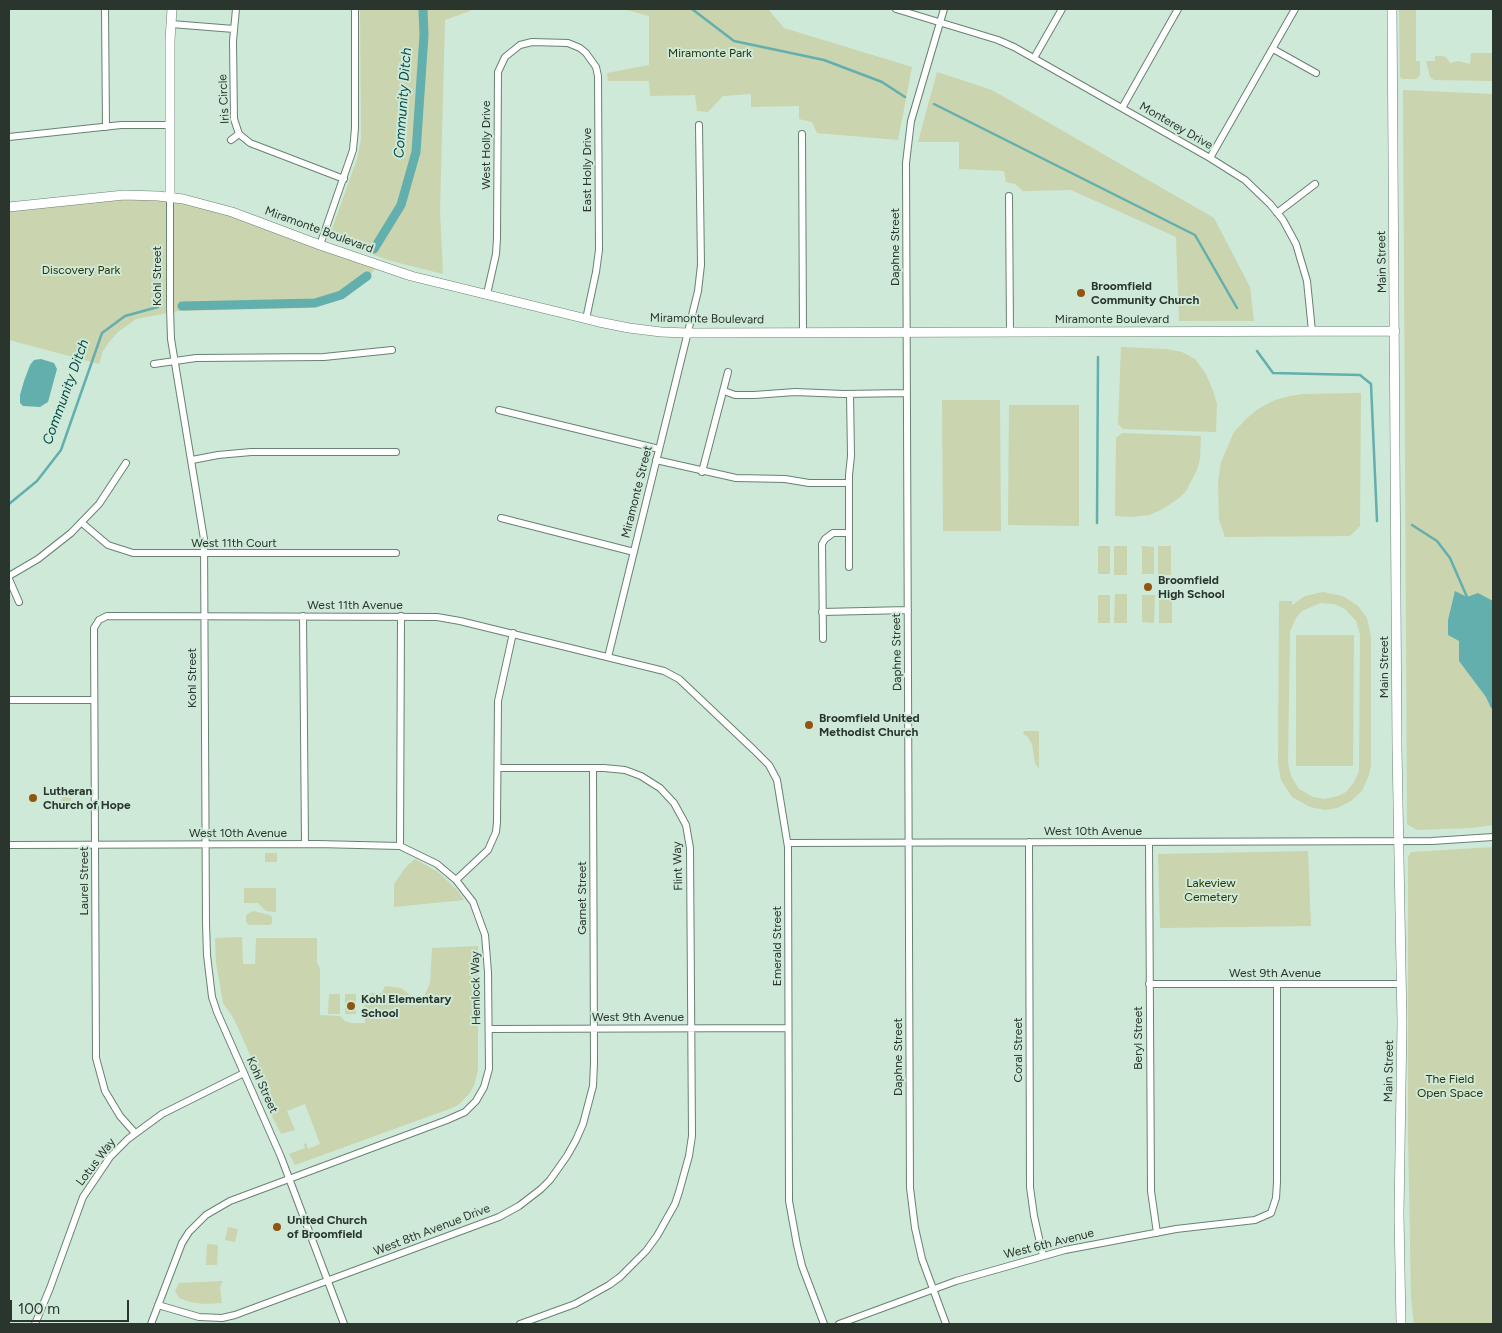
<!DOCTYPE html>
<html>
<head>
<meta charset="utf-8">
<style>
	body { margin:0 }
	#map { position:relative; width:1502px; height:1333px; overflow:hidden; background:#cee9d7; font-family:Figtree,sans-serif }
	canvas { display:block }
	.frame { position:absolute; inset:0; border:10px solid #2a352e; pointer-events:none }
	.scale { position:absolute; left:10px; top:1300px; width:119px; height:22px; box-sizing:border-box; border:2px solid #2a352e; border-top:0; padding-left:6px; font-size:15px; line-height:18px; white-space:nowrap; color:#2a352e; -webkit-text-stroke:4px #cee9d7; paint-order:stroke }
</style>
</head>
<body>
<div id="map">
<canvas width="1502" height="1333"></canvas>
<div class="frame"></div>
<div class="scale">100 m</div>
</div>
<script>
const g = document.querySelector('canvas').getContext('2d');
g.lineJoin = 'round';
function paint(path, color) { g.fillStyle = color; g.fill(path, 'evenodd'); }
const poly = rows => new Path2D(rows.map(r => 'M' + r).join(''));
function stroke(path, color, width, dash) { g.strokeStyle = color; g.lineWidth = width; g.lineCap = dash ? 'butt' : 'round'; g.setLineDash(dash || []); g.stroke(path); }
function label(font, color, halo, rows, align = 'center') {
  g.font = font + ' Figtree,sans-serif'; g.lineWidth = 4; g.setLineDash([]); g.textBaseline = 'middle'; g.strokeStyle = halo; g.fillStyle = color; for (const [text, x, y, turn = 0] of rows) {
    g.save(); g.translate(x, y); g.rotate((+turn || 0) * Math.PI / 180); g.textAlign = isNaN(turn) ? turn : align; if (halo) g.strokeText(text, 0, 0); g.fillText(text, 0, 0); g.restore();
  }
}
paint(poly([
	[360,9,475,9,445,20,440,210,443,274,391,261,339,242,335,240,331,232,357,159,361,139],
	[623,9,768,9,784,28,912,67,898,140,817,133,812,122,799,119,799,106,751,107,751,94,723,96,708,112,697,111,695,95,650,96,649,81,608,81,607,73,649,65,649,16],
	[1399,9,1416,9,1416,61,1420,61,1420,75,1416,79,1403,79,1400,77],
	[1471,53,1493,53,1493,81,1434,80,1430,77,1426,61,1435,61,1435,56,1442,56,1446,57,1450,63,1458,61,1470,64],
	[937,72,992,90,1214,218,1250,287,1254,321,1179,321,1176,237,1071,190,1023,191,1015,184,1006,182,1004,171,959,169,959,142,918,142],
	[1403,90,1493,94,1493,825,1471,828,1417,830,1407,824],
	[84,198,183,199,377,265,369,277,352,292,331,302,308,308,178,311,136,319,118,332,109,342,103,351,99,364,9,340,9,207],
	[1121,347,1166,349,1182,352,1195,359,1206,374,1213,391,1217,404,1216,432,1123,429,1118,424],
	[1361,393,1360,526,1350,536,1225,537,1219,520,1218,482,1221,462,1234,432,1246,419,1258,409,1275,400,1290,396,1303,394],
	[942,400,1000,400,1001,531,943,531],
	[1009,405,1079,405,1079,526,1008,525],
	[1122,433,1201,436,1200,459,1197,470,1186,491,1178,499,1161,510,1149,515,1131,517,1115,516,1116,438],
	[1098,546,1110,546,1110,574,1098,574],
	[1114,546,1127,546,1127,575,1114,575],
	[1142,546,1154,547,1154,574,1142,574],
	[1158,546,1171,546,1171,575,1158,575],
	[1323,592,1343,596,1358,606,1367,618,1371,637,1371,765,1369,775,1362,791,1351,801,1337,808,1325,810,1310,807,1292,797,1281,780,1278,763,1279,601,1292,601,1292,605,1305,596],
	[1320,603,1334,604,1345,609,1356,621,1360,634,1359,771,1354,782,1346,792,1338,796,1325,799,1313,797,1299,789,1291,776,1288,763,1290,631,1296,618,1302,611],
	[1115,594,1127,594,1127,623,1114,623],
	[1159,594,1172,594,1172,623,1159,623],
	[1098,595,1110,595,1110,623,1098,623],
	[1142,595,1155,595,1154,623,1142,622],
	[1296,635,1354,635,1353,766,1296,766],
	[1024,731,1039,731,1039,769,1035,763,1032,744,1027,736,1023,734],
	[63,797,71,798,70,810,64,810,61,800],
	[1493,847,1493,1324,1414,1324,1411,1297,1408,1134,1408,857,1411,852],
	[1308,851,1311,926,1160,928,1158,854],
	[265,853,277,853,277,862,265,862],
	[415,859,438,872,458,891,464,900,394,907,394,884,405,868],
	[244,888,276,888,276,912,266,911,258,903,244,903],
	[253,911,270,915,272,917,272,923,270,925,249,925,246,922,246,915],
	[242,937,243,964,255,964,256,938,317,938,317,962,320,969,320,1015,340,1016,345,1021,351,1023,365,1023,364,993,382,993,385,986,401,988,413,997,420,1006,430,983,432,948,478,946,478,1070,474,1086,469,1094,458,1105,452,1108,295,1165,289,1154,305,1148,304,1144,306,1143,308,1149,320,1144,305,1104,287,1111,295,1130,281,1134,272,1116,267,1093,234,1019,223,1003,216,963,215,938],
	[329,994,340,994,340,1014,328,1014],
	[345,994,356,994,356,1014,345,1014],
	[228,1227,238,1229,235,1242,225,1240],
	[207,1244,218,1245,217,1265,206,1265],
	[223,1281,220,1287,222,1303,204,1304,190,1302,179,1298,175,1291,179,1283]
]), '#cad4ae');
paint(poly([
	[41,359,54,363,57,369,48,402,40,407,23,406,20,403,20,395,24,381,30,365,34,360],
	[1455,591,1467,597,1478,593,1493,601,1493,709,1491,708,1486,697,1459,661,1459,641,1448,635,1448,620]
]), '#63afae');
stroke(poly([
	[692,9,734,41,824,60,882,82,905,97],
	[934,104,1195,235,1237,308],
	[1257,351,1273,373,1360,375,1371,384,1377,521],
	[9,504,37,481,61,450,102,333,125,316,158,307],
	[1097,523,1098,357],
	[1412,525,1437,541,1450,558,1467,597]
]), '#63afae', 2.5);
stroke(poly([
	[374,249,401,205,416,152,424,35,423,9],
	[182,306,315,303,341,295,367,276]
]), '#63afae', 9);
const street = poly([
	[105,9,106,127],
	[236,9,233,41,234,119,239,134,250,143,344,179],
	[896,9,998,40,1014,47,1210,158,1245,180,1270,204,1283,220,1296,244,1307,281,1312,331],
	[944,9,911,121,906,163,910,1188,915,1228,922,1259,946,1324],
	[171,24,234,29],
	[1273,49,1316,73],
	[1034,58,1062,9],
	[1122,108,1178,9],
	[802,134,803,332],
	[9,137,121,125,170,125],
	[231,140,239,134],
	[1210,158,1295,9],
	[1009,196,1010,332],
	[170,197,170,308,171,339,204,539,206,923,207,955,212,997,217,1012,281,1157,344,1324],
	[1277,213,1315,184],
	[320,245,353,150,355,128,355,9],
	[487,294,496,254,497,238,498,72,505,57,520,45,532,42,568,43,580,48,586,53,596,67,598,76,599,250,596,272,586,319],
	[154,364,196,358,324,357,392,350],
	[724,391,735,395,754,395,795,392,844,394,907,393],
	[499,410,659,449],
	[192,460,218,455,251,452,396,452],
	[656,460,736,478,785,479,809,483,849,483],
	[702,472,728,372],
	[501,518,634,552],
	[82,523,108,545,133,553,396,553],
	[849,567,849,475,851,456,850,394],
	[9,576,38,559,71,533,99,504,126,463],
	[9,579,19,602],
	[822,612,908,610],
	[303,616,305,844],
	[823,639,822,544,825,539,833,533,849,533],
	[608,657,698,291,701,265,699,125],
	[9,700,94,700],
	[498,768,604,768,625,770,641,776,660,788,674,803,686,825,690,848,692,1136,689,1156,679,1192,675,1204,657,1236,646,1251,620,1277,609,1285,575,1304,520,1324],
	[1029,842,1030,1187,1034,1216,1043,1256],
	[1149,842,1151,1191,1157,1233],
	[788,843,1432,841,1493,837],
	[9,845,317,844,400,846,437,864,456,880,473,902,485,935,488,972,489,1069,484,1087,476,1101,465,1112,447,1120,230,1201,206,1215,189,1232,182,1243,151,1324],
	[400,846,401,616],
	[456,880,488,850,496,832,497,822,498,701,513,633],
	[1149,984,1401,984],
	[489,1029,788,1028],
	[135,1133,120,1116,105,1091,96,1058,94,628,99,620,107,616,437,617,460,621,664,671,679,679,754,750,769,765,777,780,788,847,789,1201,797,1245,802,1266,824,1324],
	[158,1305,199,1317,222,1318,235,1315,499,1217,519,1206,541,1189,550,1180,567,1156,576,1140,583,1124,593,1086,594,1063,593,768],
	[35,1324,50,1288,83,1197,110,1157,128,1139,162,1114,244,1073],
	[839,1324,956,1281,1065,1250,1176,1229,1255,1220,1271,1213,1276,1198,1277,1182,1277,984]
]);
const secondary = poly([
	[1392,9,1397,747,1402,1023,1399,1214,1401,1324],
	[170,197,170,40,172,9],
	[9,207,124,195,158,196,183,199,232,212,320,245,411,276,599,322,629,328,661,332,687,333,1395,331]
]);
stroke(street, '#698272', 8);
stroke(secondary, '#698272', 10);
stroke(street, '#fff', 6);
stroke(secondary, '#fff', 9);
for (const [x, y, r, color] of [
	[1081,293,5,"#8f560f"],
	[1148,587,5,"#8f560f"],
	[809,725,5,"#8f560f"],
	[33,798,5,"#8f560f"],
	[351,1006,5,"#8f560f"],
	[277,1227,5,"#8f560f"]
]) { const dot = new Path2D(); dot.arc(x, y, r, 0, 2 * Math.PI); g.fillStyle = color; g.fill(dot); stroke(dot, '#cee9d7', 2); }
label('12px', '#2c350a', '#cee9d7', [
	["Miramonte Park",710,53],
	["Discovery Park",81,270],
	["Lakeview",1211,883],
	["Cemetery",1211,897],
	["The Field",1450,1079],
	["Open Space",1450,1093]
]);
label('12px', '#2a352e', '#cee9d7', [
	["Iris Circle",224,99,-93],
	["Monterey Drive",1176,126,30],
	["West Holly Drive",486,145,-90],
	["East Holly Drive",587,170,-90],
	["Miramonte Boulevard",319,230,20],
	["Daphne Street",895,247,-90],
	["Main Street",1382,262,-91],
	["Kohl Street",157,276,-90],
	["Miramonte Boulevard",707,319,1],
	["Miramonte Boulevard",1112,319],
	["Miramonte Street",637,492,-76],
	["West 11th Court",234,543],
	["West 11th Avenue",355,605],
	["Daphne Street",897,652,-91],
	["Main Street",1384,667,-90],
	["Kohl Street",192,678,-90],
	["West 10th Avenue",1093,831],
	["West 10th Avenue",238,833],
	["Flint Way",678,866,-92],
	["Laurel Street",84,881,-90],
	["Garnet Street",582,898,-90],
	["Emerald Street",777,946,-90],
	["West 9th Avenue",1275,973],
	["Hemlock Way",476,988,-91],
	["West 9th Avenue",638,1017],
	["Beryl Street",1138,1038,-90],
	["Coral Street",1018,1050,-90],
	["Daphne Street",898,1057,-90],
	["Main Street",1389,1071,-89],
	["Kohl Street",262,1085,66],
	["Lotus Way",96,1162,-53],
	["West 8th Avenue Drive",432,1230,-21],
	["West 6th Avenue",1049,1244,-14]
]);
label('bold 12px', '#2a352e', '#cee9d7', [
	["Broomfield",1091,286],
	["Community Church",1091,300],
	["Broomfield",1158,580],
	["High School",1158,594],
	["Broomfield United",819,718],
	["Methodist Church",819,732],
	["Lutheran",43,791],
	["Church of Hope",43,805],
	["Kohl Elementary",361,999],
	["School",361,1013],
	["United Church",287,1220],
	["of Broomfield",287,1234]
], 'left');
label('italic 14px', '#024b4b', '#cee9d7', [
	["Community Ditch",403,103,-86],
	["Community Ditch",66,392,-70]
]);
</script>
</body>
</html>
